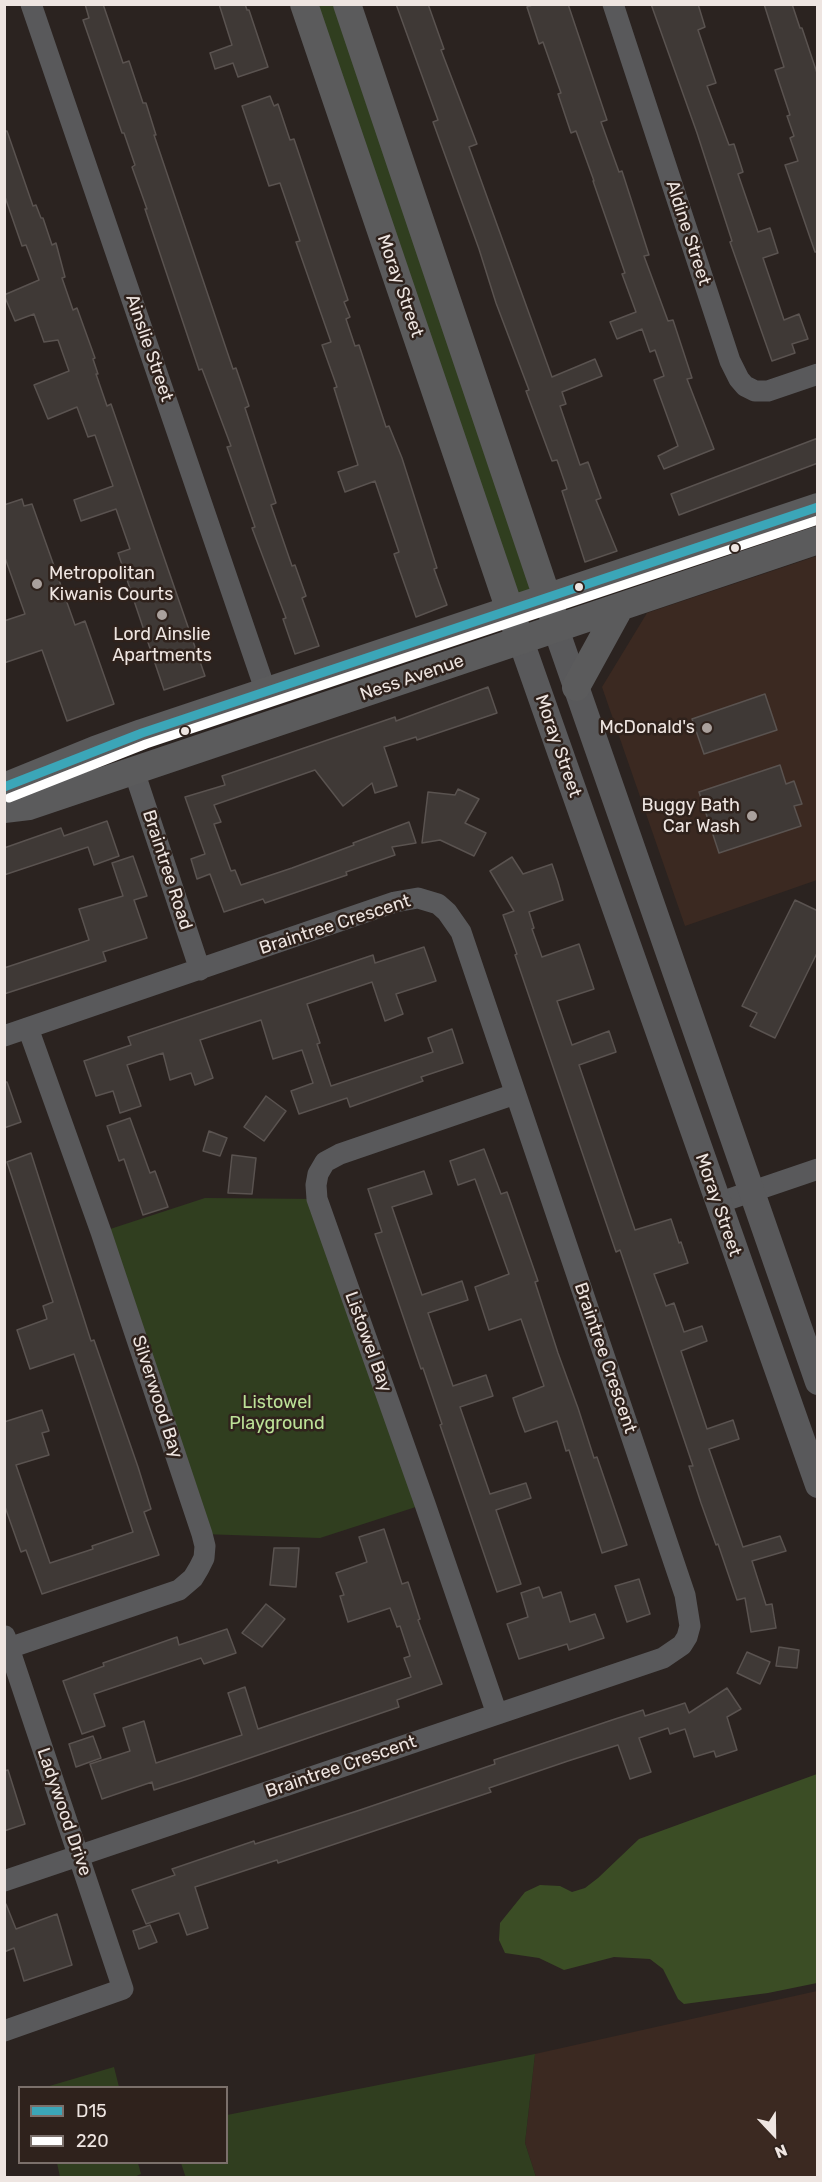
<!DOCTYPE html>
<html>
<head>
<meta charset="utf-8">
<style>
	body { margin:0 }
	#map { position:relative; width:822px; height:2182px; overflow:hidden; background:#2b2320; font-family:Rubik,sans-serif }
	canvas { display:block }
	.frame { position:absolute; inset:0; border:6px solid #eee5e1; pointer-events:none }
	.legend { position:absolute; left:18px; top:2086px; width:210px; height:78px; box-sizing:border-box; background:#2f221c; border:2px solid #7b706b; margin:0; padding:8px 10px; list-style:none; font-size:18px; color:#eee5e1 }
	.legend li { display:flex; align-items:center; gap:12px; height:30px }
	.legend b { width:30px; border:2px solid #7b706b }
	.north { position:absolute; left:744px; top:2104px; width:60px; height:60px; -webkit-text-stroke:4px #2f221c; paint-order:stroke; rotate:158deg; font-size:16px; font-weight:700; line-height:24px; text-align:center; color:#eee5e1 }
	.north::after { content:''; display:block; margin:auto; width:21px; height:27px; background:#eee5e1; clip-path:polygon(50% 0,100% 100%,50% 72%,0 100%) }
</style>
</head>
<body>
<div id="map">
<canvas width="822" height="2182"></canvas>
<div class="frame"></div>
<ul class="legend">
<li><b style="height:8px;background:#3ba6b8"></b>D15</li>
<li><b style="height:8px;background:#fff"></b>220</li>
</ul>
<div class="north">N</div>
</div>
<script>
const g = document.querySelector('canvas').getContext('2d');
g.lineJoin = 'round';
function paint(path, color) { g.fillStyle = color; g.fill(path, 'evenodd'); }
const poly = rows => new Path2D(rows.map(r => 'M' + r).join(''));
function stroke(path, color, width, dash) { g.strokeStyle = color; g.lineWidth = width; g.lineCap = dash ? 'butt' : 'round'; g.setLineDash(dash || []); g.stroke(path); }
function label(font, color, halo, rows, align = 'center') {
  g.font = font + ' Rubik,sans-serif'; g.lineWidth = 5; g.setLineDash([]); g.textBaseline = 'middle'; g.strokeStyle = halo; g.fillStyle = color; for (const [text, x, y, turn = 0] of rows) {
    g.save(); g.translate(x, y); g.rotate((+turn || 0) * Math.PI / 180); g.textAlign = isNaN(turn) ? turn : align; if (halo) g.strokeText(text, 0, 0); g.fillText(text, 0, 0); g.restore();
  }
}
paint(poly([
	[817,556,817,880,685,926,602,687,647,613],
	[817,1991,817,2177,536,2177,525,2143,535,2054]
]), '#3b2921');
paint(poly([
	[304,5,347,5,548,597,510,609],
	[205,1198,317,1199,425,1504,320,1538,202,1534,101,1232],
	[535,2054,525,2143,536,2177,186,2178,181,2163,226,2162,227,2115],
	[114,2067,119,2087,46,2087],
	[57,2163,138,2163,141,2174,132,2178,60,2177]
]), '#303e1f');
paint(poly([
	[817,1774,817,1983,768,1993,684,2004,678,1999,663,1969,650,1959,614,1957,564,1970,539,1958,505,1953,499,1940,500,1923,525,1892,540,1885,560,1886,572,1892,585,1888,598,1878,639,1839]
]), '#3b4d25');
const building = poly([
	[85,4,103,4,123,63,129,61,143,103,146,103,156,135,154,135,233,369,236,368,249,406,245,408,276,503,271,505,292,566,295,565,306,596,302,598,319,646,295,654,283,619,286,618,252,528,255,527,227,447,231,446,202,369,199,370,145,209,147,209,132,167,135,165,124,133,122,133,83,20,89,18,85,4],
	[219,4,245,4,247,10,249,10,268,67,238,77,233,63,215,69,210,53,232,45,219,4],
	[396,4,428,4,444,49,441,50,477,144,469,147,552,377,595,359,602,376,562,392,566,404,560,406,580,465,588,462,601,498,596,500,617,551,585,562,562,491,567,489,557,460,552,461,526,391,529,390,496,303,479,249,433,122,438,120,396,4],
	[535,4,568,4,607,120,601,122,619,172,622,171,649,255,644,256,668,321,673,320,692,378,687,379,714,449,664,469,658,456,678,446,654,380,664,376,655,350,650,352,642,329,617,339,610,322,636,312,622,274,625,273,593,181,594,181,576,131,571,133,558,94,561,93,543,42,539,44,527,7,535,4],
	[651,4,698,4,705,27,698,30,716,83,707,86,729,145,734,144,743,172,738,174,758,232,770,228,778,253,763,258,784,320,799,314,808,339,792,344,795,353,772,361,730,242,732,241,697,133,651,4],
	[764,4,792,4,800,28,802,28,818,76,818,252,815,252,785,165,798,161,790,138,794,136,787,116,790,115,775,70,784,67,764,4],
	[270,96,274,106,278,104,290,140,294,139,348,300,344,302,350,317,346,319,355,346,359,345,386,427,389,426,402,458,437,568,434,569,447,605,416,617,394,554,399,552,375,481,345,492,338,472,358,465,334,388,337,387,322,345,331,342,296,242,300,241,280,183,269,186,242,106,270,96],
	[4,131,7,131,33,206,36,205,41,218,43,218,52,245,56,243,65,277,62,278,73,310,77,308,95,358,93,359,98,374,96,374,107,406,111,404,205,676,164,690,118,553,130,549,116,509,81,521,74,500,113,486,95,435,88,437,77,407,48,419,34,385,69,371,58,340,44,342,34,314,15,321,4,295,39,280,26,245,22,246,4,194,4,131],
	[818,438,818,463,679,515,671,494,818,438],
	[22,499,24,506,32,504,75,625,85,621,114,704,67,721,42,650,4,663,4,621,25,614,4,555,4,505,22,499],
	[488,687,497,713,417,740,416,737,384,747,397,786,375,793,372,783,343,806,315,770,214,805,221,822,214,824,231,871,235,870,241,885,292,868,354,845,353,843,409,822,416,843,392,847,395,855,346,872,347,875,265,903,263,899,224,912,210,874,197,879,191,859,205,854,185,797,225,785,222,776,395,717,396,721,488,687],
	[765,694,777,730,704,754,692,719,765,694],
	[780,765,786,784,794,781,802,804,794,806,801,826,719,853,699,792,780,765],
	[458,789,479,799,465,823,486,833,474,856,440,840,422,843,428,792,455,795,458,789],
	[107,821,119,856,94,865,88,847,4,875,4,848,61,828,64,836,107,821],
	[133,856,147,896,134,900,147,938,103,952,106,961,4,994,4,968,89,940,79,909,123,896,112,863,133,856],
	[512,857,523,874,552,864,558,882,563,900,529,912,534,928,532,929,542,957,579,944,594,989,557,1001,572,1045,609,1031,616,1052,579,1065,635,1230,671,1219,679,1243,681,1242,688,1263,654,1274,666,1306,674,1303,684,1332,702,1326,707,1341,681,1351,707,1429,733,1420,739,1439,709,1449,743,1547,780,1536,786,1551,752,1561,766,1605,772,1604,776,1628,751,1632,745,1598,737,1600,718,1544,716,1545,701,1503,689,1466,693,1466,620,1250,616,1252,515,955,517,954,503,915,514,911,490,871,512,857],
	[795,900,818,911,818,951,775,1038,750,1026,757,1013,742,1006,795,900],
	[424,947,436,981,396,994,403,1014,385,1021,372,982,307,1004,320,1043,317,1044,331,1086,433,1052,428,1038,452,1029,463,1063,421,1077,423,1081,350,1107,347,1098,299,1114,291,1091,313,1083,302,1050,273,1059,261,1020,200,1040,213,1078,195,1085,191,1073,170,1080,163,1053,127,1065,141,1106,120,1113,113,1091,96,1096,84,1061,131,1045,128,1037,373,955,375,963,424,947],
	[4,1082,7,1082,21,1122,4,1128,4,1082],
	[266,1096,286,1111,264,1141,244,1127,266,1096],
	[130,1118,150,1173,155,1171,168,1207,143,1215,124,1159,119,1161,107,1126,130,1118],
	[209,1131,227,1138,220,1156,203,1151,209,1131],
	[484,1149,501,1194,507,1192,538,1281,535,1282,558,1353,578,1408,594,1458,597,1457,627,1545,602,1553,569,1450,566,1451,557,1421,525,1432,519,1416,513,1398,544,1386,521,1319,489,1330,475,1287,509,1274,475,1179,458,1185,450,1161,484,1149],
	[31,1153,91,1341,94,1340,138,1467,151,1509,144,1512,159,1555,42,1594,26,1550,21,1552,4,1504,4,1422,42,1410,49,1431,42,1433,49,1455,16,1465,50,1563,93,1549,92,1546,133,1532,74,1354,30,1369,17,1330,47,1319,43,1306,53,1302,7,1162,31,1153],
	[232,1155,256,1158,252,1194,228,1193,232,1155],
	[424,1171,432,1194,392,1207,422,1295,462,1281,468,1300,428,1313,453,1386,486,1375,493,1396,460,1407,490,1494,526,1483,531,1498,496,1510,521,1584,497,1592,440,1425,442,1424,423,1368,421,1369,375,1234,382,1232,368,1189,424,1171],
	[384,1529,402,1584,408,1582,420,1619,418,1620,442,1684,397,1700,399,1707,191,1778,154,1790,152,1782,102,1799,90,1764,130,1751,123,1728,144,1721,156,1763,242,1735,228,1693,245,1687,258,1729,411,1677,404,1658,410,1656,400,1626,397,1627,390,1608,348,1622,340,1596,344,1595,336,1573,367,1562,359,1537,384,1529],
	[274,1548,299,1548,296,1587,270,1585,274,1548],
	[639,1579,650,1614,627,1622,615,1586,639,1579],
	[539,1587,543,1598,561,1592,570,1622,595,1614,604,1638,569,1650,567,1644,519,1659,507,1624,528,1617,521,1593,539,1587],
	[266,1604,285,1619,262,1647,242,1633,266,1604],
	[227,1629,236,1653,204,1664,201,1658,94,1694,105,1726,82,1734,63,1681,104,1666,103,1663,177,1637,179,1645,227,1629],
	[779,1647,799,1650,797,1668,776,1666,779,1647],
	[747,1652,770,1662,760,1684,737,1673,747,1652],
	[727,1688,741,1709,727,1717,737,1750,716,1757,714,1751,694,1757,685,1729,670,1734,668,1728,639,1738,651,1772,630,1779,618,1745,568,1761,489,1788,491,1792,278,1863,277,1860,195,1887,208,1928,187,1935,179,1913,146,1924,132,1890,175,1875,172,1869,254,1841,255,1844,360,1810,495,1764,494,1760,612,1720,643,1710,645,1716,685,1703,689,1713,727,1688],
	[93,1736,101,1758,76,1767,69,1744,93,1736],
	[8,1770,25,1824,4,1831,4,1771,8,1770],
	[4,1904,6,1904,16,1929,57,1914,72,1965,24,1981,14,1948,4,1952,4,1904],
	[150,1925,157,1942,139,1949,133,1931,150,1925]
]);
paint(building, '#3f3936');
stroke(building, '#5a5350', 1.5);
stroke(poly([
	[31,4,266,692],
	[613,4,730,361,739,379,745,386,755,391,768,391,818,374],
	[134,771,200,970],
	[4,1036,395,902,418,898,438,904,447,912,461,932,685,1595,690,1626,687,1637,682,1645,663,1658,4,1881],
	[718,1203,818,1169],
	[9,1648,179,1590,193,1578,199,1568,204,1558,205,1546,202,1534,101,1232,28,1028],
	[497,1714,425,1504,317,1199,316,1185,318,1174,325,1162,340,1154,515,1094],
	[4,2031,123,1989,5,1636]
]), '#59595b', 21);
stroke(poly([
	[556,629,818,1382],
	[521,641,818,1485]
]), '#59595b', 26);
stroke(poly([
	[304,4,516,628],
	[347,4,553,615],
	[576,687,620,607],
	[4,787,95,750,142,733,818,507],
	[4,809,29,806,818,540]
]), '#5b5b5c', 28);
stroke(poly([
	[4,787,142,733,818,507]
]), '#3ba6b8', 9);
stroke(poly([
	[9,798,146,744,818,520]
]), '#fff', 9);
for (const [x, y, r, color] of [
	[735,548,5,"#eee5e1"],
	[37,584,6,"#aaa19d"],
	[579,587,5,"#eee5e1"],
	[162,615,6,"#aaa19d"],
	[707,728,6,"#aaa19d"],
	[185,731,5,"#eee5e1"],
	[752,816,6,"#aaa19d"]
]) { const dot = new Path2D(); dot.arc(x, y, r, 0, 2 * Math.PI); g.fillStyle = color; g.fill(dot); stroke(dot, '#2f221c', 2); }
label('18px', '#eee5e1', '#2f221c', [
	["Aldine Street",688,233,72],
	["Moray Street",400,286,71],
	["Ainslie Street",149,348,71],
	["Ness Avenue",412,678,-19],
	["Moray Street",558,746,71],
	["Braintree Road",167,870,72],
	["Braintree Crescent",335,925,-18],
	["Moray Street",718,1205,71],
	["Listowel Bay",368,1342,70],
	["Braintree Crescent",605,1358,71],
	["Silverwood Bay",157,1397,72],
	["Braintree Crescent",341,1767,-19],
	["Ladywood Drive",64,1812,71]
]);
label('18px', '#eee5e1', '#2f221c', [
	["Metropolitan",49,574,"left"],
	["Kiwanis Courts",49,595,"left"],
	["Lord Ainslie",162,635,"center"],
	["Apartments",162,656,"center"],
	["McDonald's",695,728],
	["Buggy Bath",740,806],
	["Car Wash",740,827]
], 'right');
label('18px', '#bce197', '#2f221c', [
	["Listowel",277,1403],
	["Playground",277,1424]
]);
</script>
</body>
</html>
